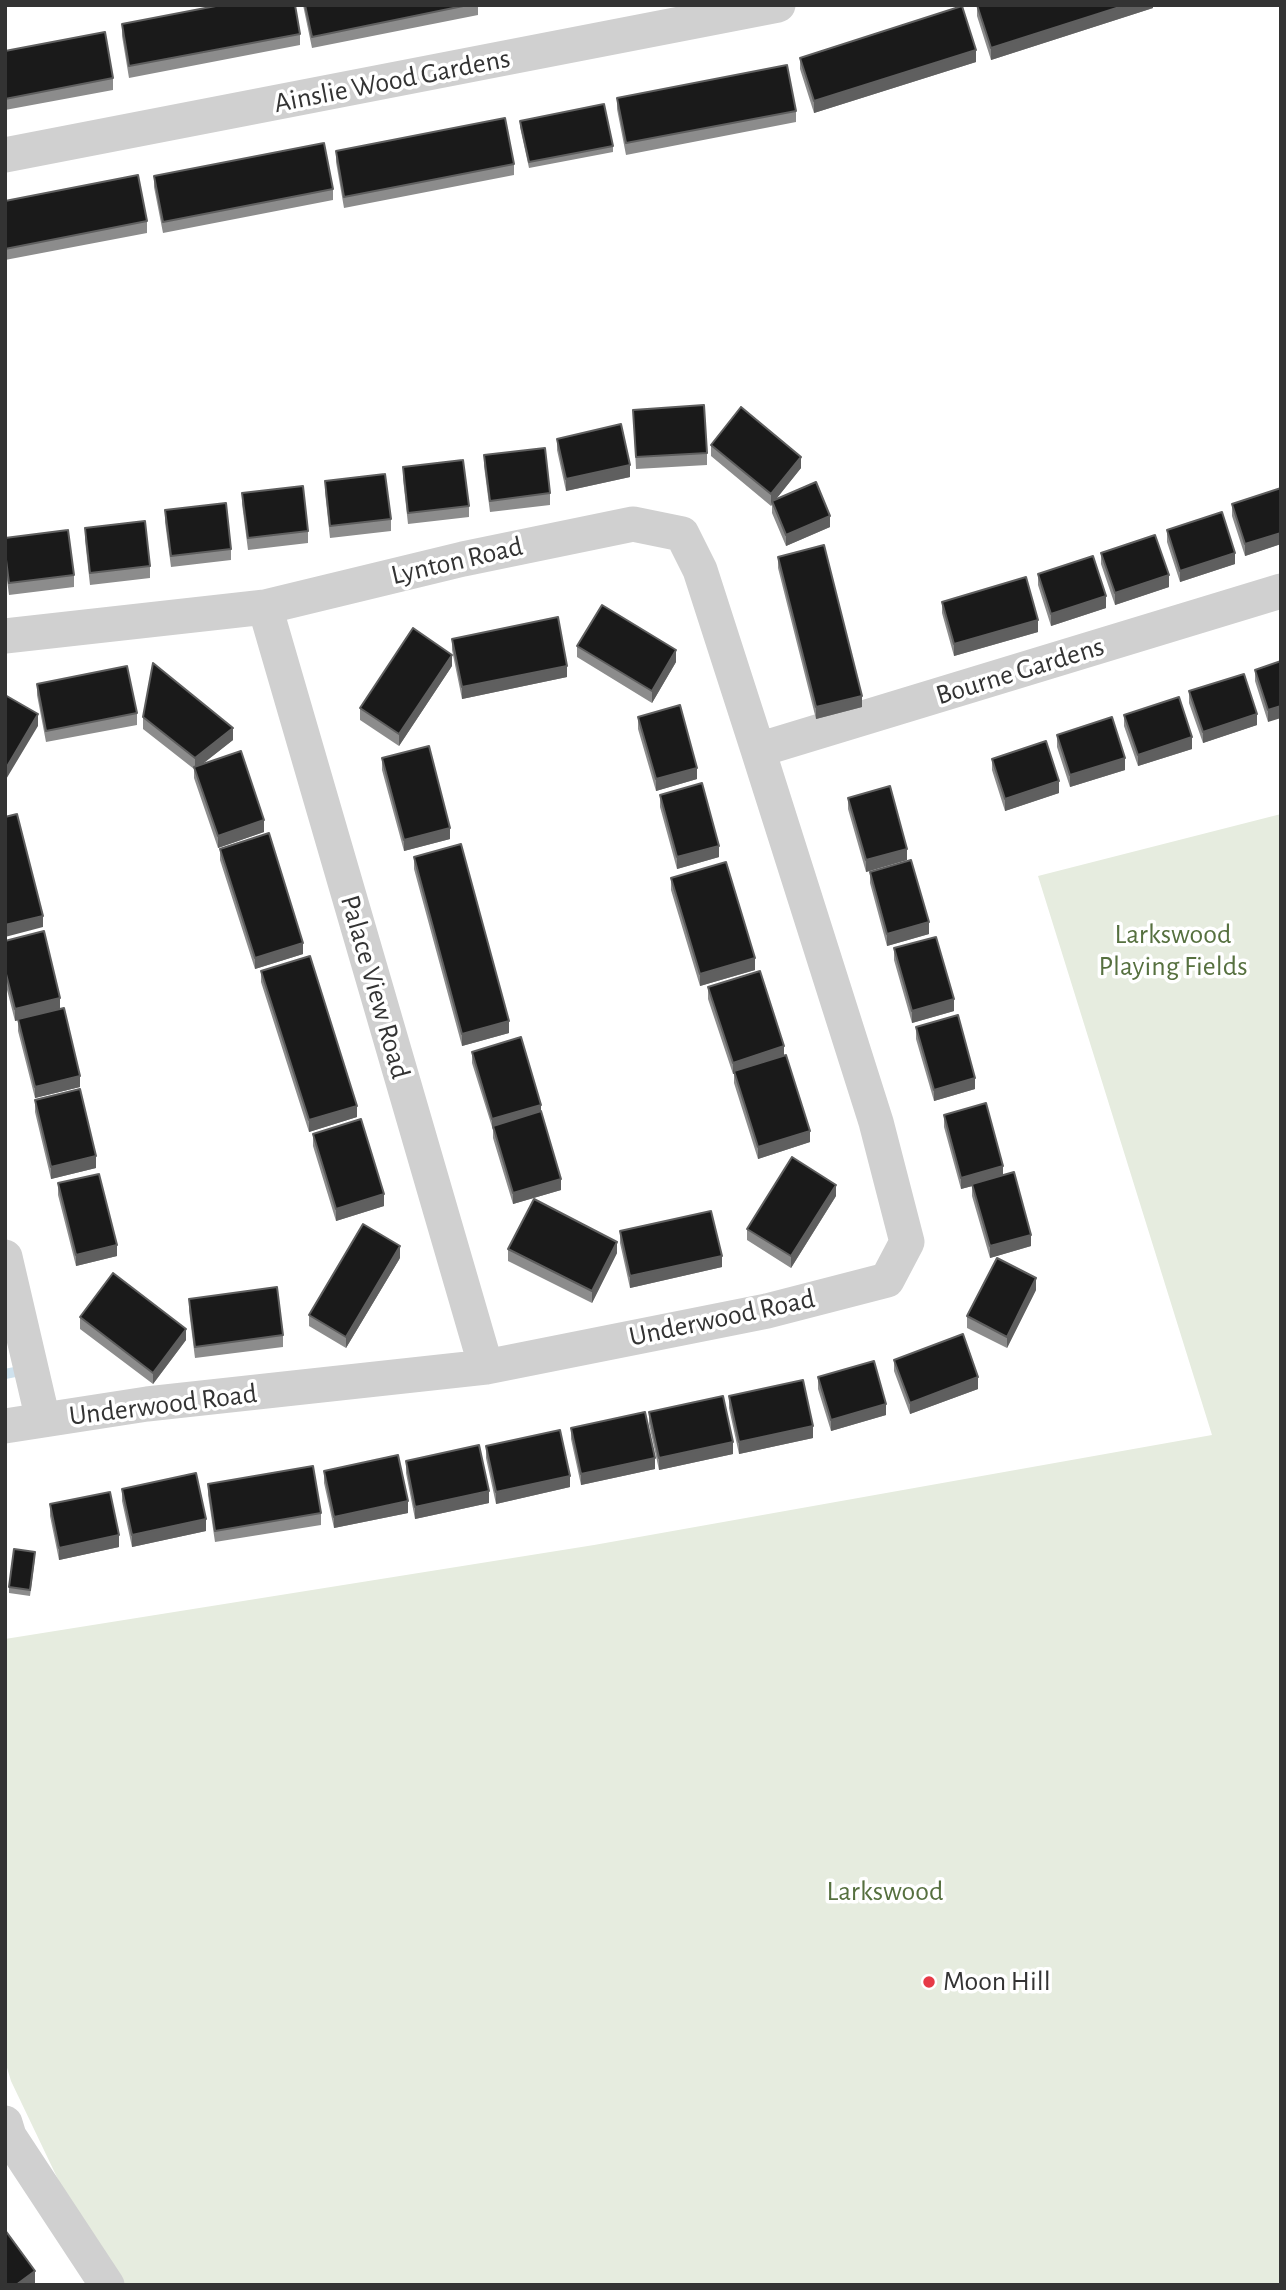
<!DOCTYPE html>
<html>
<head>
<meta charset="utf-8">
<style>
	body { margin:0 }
	#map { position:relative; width:1286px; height:2290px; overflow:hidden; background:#fff; font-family:"Alegreya Sans",sans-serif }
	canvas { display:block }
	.frame { position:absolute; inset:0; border:7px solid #333; pointer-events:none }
</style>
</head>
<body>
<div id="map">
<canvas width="1286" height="2290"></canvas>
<div class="frame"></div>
</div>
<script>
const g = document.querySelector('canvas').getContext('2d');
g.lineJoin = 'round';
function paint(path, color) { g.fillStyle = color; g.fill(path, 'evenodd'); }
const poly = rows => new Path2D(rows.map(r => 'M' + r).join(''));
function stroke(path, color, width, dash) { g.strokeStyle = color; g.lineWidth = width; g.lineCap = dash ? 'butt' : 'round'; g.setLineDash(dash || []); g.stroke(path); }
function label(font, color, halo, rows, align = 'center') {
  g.font = font + ' "Alegreya Sans",sans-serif'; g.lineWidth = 7; g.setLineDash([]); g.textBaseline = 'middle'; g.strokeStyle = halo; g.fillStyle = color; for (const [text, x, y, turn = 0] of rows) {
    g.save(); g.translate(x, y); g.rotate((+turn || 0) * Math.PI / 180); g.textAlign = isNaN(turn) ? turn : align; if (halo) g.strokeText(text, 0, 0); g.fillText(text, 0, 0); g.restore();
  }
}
paint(poly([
	[1281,814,1281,2285,124,2285,75,2215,11,2081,5,2061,5,1639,594,1545,1212,1435,1038,876]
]), '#e6ecdf');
stroke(poly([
	[5,1374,25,1370]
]), '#cfe2ee', 10);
stroke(poly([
	[5,155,778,5],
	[265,607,486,1367],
	[5,636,265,607,463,559,633,524,682,534,700,570,758,750,876,1122,907,1242,887,1280,767,1311,486,1367,147,1404,5,1426],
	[758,750,1281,591],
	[5,1257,43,1420],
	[5,2123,9,2136,107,2285]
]), '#d0d0d0', 35);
paint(poly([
	[303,5,478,5,478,15,312,48],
	[977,5,1153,5,1153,8,991,60,977,16],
	[122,24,300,34,300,45,129,78,122,36],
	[5,51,113,78,113,90,5,110],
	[800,58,976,62,814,113,800,69],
	[617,98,796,111,796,122,626,155,617,109],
	[520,121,613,146,613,152,529,168,520,127],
	[336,151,514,164,514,175,344,208,336,162],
	[154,176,333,189,333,200,163,233,154,187],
	[5,201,147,221,147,233,5,260],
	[633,410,707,453,707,465,636,469],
	[557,439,630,477,566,491,557,450],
	[711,445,801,468,776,499,830,527,786,546,772,513,772,505,771,506,711,456],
	[484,455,550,493,550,505,490,512,484,466],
	[403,467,469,506,469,517,408,524,403,479],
	[325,481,391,519,391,531,330,538,325,492],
	[1281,488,1281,544,1245,556,1232,516,1232,504],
	[242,493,308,531,308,543,248,550,242,504],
	[165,510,231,549,231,560,171,567,165,522],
	[85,528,150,566,150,578,90,585,85,540],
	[1167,530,1235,564,1180,582,1167,542],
	[5,538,74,575,74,587,9,595,5,564],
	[1101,553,1169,587,1115,605,1101,564],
	[778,557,862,707,816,719,778,568],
	[1038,574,1106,608,1051,626,1038,585],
	[942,602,1038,632,954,656,942,613],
	[452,639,567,677,462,699,452,650],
	[577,646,676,662,652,703,577,657],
	[1281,661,1268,722,1255,681,1255,670],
	[452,666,399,746,360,720,360,708],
	[37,684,137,713,137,725,46,742,37,695],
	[1189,691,1257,725,1203,743,1189,703],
	[1124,715,1192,749,1138,766,1124,726],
	[143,717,233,740,202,764,264,832,218,848,194,778,194,769,143,729],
	[638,717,697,779,656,791,638,729],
	[1057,735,1125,770,1070,787,1057,747],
	[382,758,450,839,404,851,382,770],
	[992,759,1059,793,1005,811,992,770],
	[660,795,719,857,677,869,660,807],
	[848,798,907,860,866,872,848,809],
	[220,849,303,954,255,969,220,860],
	[414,857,509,1033,462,1046,414,869],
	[870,872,929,934,887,946,870,883],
	[671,878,755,970,700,986,671,890],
	[5,941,60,1009,80,1087,35,1098,18,1031,18,1020,15,1021,5,982],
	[894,948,954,1011,912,1023,894,960],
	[261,971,357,1117,309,1132,261,982],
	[708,987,784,1055,810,1142,758,1159,734,1083,734,1074,733,1074,708,999],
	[916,1027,975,1089,934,1101,916,1039],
	[472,1052,541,1112,561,1190,513,1204,493,1138,493,1130,472,1063],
	[35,1100,96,1168,51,1179,35,1112],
	[944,1115,1003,1175,1031,1246,990,1258,972,1196,972,1186,961,1189,944,1127],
	[313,1134,384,1206,336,1221,313,1146],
	[58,1183,117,1256,76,1266,58,1195],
	[836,1196,791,1268,747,1240,747,1229],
	[620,1231,722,1267,630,1288,620,1243],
	[508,1249,617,1253,592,1303,508,1261],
	[400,1258,346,1348,309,1326,309,1315],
	[1036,1290,1007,1348,967,1328,967,1316],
	[189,1299,283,1335,283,1347,195,1358,189,1311],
	[80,1317,186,1340,153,1384,80,1329],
	[894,1360,978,1389,910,1414,894,1371],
	[818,1377,886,1415,831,1431,818,1389],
	[729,1396,813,1438,739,1454,729,1408],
	[649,1412,733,1454,659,1470,649,1424],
	[571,1428,655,1469,581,1485,571,1439],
	[486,1446,570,1487,496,1504,486,1458],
	[406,1461,489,1503,415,1519,406,1473],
	[324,1471,408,1513,334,1528,324,1483],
	[208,1484,321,1513,321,1525,215,1542,208,1495],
	[122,1489,206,1531,132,1547,122,1501],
	[50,1504,119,1547,59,1560,50,1516],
	[35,1558,30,1596,9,1593,9,1587]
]), '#8c8c8c');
paint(poly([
	[1126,5,1153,5,1153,8,991,60,991,48],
	[976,50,976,62,814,113,814,101],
	[801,457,801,468,773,503,772,501,771,506,771,494],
	[630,465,630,477,566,491,566,479],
	[830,516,830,527,786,546,786,535],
	[1281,533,1281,544,1245,556,1245,544],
	[1235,553,1235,564,1180,582,1180,571],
	[1169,575,1169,587,1115,605,1115,593],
	[1106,596,1106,608,1051,626,1051,614],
	[1038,620,1038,632,954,656,954,644],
	[676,650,676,662,652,703,652,691],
	[452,655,452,666,399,746,399,734],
	[567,666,567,677,462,699,462,687],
	[862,696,862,707,816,719,816,707],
	[1281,706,1281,718,1268,722,1268,710],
	[38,714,38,726,5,781,5,770],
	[1257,714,1257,725,1203,743,1203,732],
	[233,728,233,740,195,770,195,758],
	[1192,737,1192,749,1138,766,1138,755],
	[1125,758,1125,770,1070,787,1070,775],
	[697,768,697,779,656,791,656,779],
	[1059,781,1059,793,1005,811,1005,799],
	[264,820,264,832,218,848,218,836],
	[450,828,450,839,404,851,404,840],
	[719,846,719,857,677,869,677,857],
	[907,849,907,860,866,872,866,860],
	[43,916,43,927,5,937,5,925],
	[929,922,929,934,887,946,887,934],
	[303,943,303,954,255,969,255,958],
	[755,958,755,970,700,986,700,974],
	[60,998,60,1010,15,1021,15,1009],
	[954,999,954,1011,912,1023,912,1011],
	[509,1021,509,1033,462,1046,462,1034],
	[784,1046,784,1058,734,1071,734,1074,733,1074,733,1063],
	[80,1076,80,1087,35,1098,35,1087],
	[975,1078,975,1089,934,1101,934,1090],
	[541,1105,541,1116,493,1126,492,1130,492,1119],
	[357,1106,357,1117,309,1132,309,1120],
	[810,1131,810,1142,758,1159,758,1147],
	[96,1156,96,1168,51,1179,51,1167],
	[1003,1166,1003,1178,961,1189,961,1178],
	[561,1179,561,1190,513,1204,513,1193],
	[836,1185,836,1196,791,1268,791,1256],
	[384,1194,384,1206,336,1221,336,1209],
	[1031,1235,1031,1246,990,1258,990,1246],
	[617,1242,617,1253,592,1303,592,1291],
	[117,1245,117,1256,76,1266,76,1255],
	[400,1246,400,1258,346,1348,346,1337],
	[722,1256,722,1267,630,1288,630,1276],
	[1036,1278,1036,1290,1007,1348,1007,1337],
	[186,1329,186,1340,153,1384,153,1373],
	[978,1377,978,1389,910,1414,910,1403],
	[886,1404,886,1415,831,1431,831,1420],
	[813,1426,813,1438,739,1454,739,1442],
	[733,1442,733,1454,659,1470,659,1458],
	[655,1458,655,1469,581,1485,581,1474],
	[570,1476,570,1487,496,1504,496,1492],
	[489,1491,489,1503,415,1519,415,1507],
	[408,1501,408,1513,334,1528,334,1517],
	[206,1519,206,1531,132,1547,132,1535],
	[119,1535,119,1547,59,1560,59,1548],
	[35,2271,35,2283,33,2285,16,2285]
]), '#5f5f5f');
const building = poly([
	[221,5,295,5,300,34,129,66,122,24,221,5],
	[305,5,468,5,312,37,305,5],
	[977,5,1126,5,991,48,977,5],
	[962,6,976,50,814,101,800,58,962,6],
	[105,32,113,78,5,99,5,51,105,32],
	[787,65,796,111,626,143,617,98,787,65],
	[604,104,613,146,529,162,520,121,604,104],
	[505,118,514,164,344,197,336,151,505,118],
	[324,143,333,189,163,222,154,176,324,143],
	[138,175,147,221,5,249,5,201,138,175],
	[704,405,707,453,636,457,633,410,704,405],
	[741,407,801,457,771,494,711,445,741,407],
	[621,424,630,465,566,479,557,439,621,424],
	[545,448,550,493,490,501,484,455,545,448],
	[463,460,469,506,408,513,403,467,463,460],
	[385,474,391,519,330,526,325,481,385,474],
	[816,482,830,516,786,535,772,501,816,482],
	[303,486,308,531,248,538,242,493,303,486],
	[1281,488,1281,533,1245,544,1232,504,1281,488],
	[226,503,231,549,171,556,165,510,226,503],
	[1222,512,1235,553,1180,571,1167,530,1222,512],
	[145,521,150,566,90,573,85,528,145,521],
	[68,530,74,575,9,583,5,552,5,538,68,530],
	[1155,535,1169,575,1115,593,1101,553,1155,535],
	[824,545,862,696,816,707,778,557,824,545],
	[1093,556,1106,596,1051,614,1038,574,1093,556],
	[1026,577,1038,620,954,644,942,602,1026,577],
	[602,605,676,650,652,691,577,646,602,605],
	[558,617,567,666,462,687,452,639,558,617],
	[413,628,452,655,399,734,360,708,413,628],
	[1281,661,1281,706,1268,710,1255,670,1281,661],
	[153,663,233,728,195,758,143,717,153,663],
	[127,666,137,713,46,731,37,684,127,666],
	[1244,674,1257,714,1203,732,1189,691,1244,674],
	[5,695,38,714,5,770,5,695],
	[1179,697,1192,737,1138,755,1124,715,1179,697],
	[680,705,697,768,656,779,638,717,680,705],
	[1112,717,1125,758,1070,775,1057,735,1112,717],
	[1046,741,1059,781,1005,799,992,759,1046,741],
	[429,746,450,828,404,840,382,758,429,746],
	[241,751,264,820,218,836,194,767,241,751],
	[702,783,719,846,677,857,660,795,702,783],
	[890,786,907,849,866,860,848,798,890,786],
	[17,814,43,916,5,925,5,817,17,814],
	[269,833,303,943,255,958,220,849,269,833],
	[461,844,509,1021,462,1034,414,857,461,844],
	[911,860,929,922,887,934,870,872,911,860],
	[726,862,755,958,700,974,671,878,726,862],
	[44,931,60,998,15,1009,5,970,5,941,44,931],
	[936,937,954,999,912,1011,894,948,936,937],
	[310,956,357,1106,309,1120,261,971,310,956],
	[760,971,784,1046,733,1063,708,987,760,971],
	[64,1008,80,1076,35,1087,18,1019,64,1008],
	[958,1015,975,1078,934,1090,916,1027,958,1015],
	[521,1037,541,1105,492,1119,472,1052,521,1037],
	[786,1055,810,1131,758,1147,734,1071,786,1055],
	[80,1089,96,1156,51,1167,35,1100,80,1089],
	[986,1103,1003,1166,961,1178,944,1115,986,1103],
	[541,1111,561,1179,513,1193,493,1126,541,1111],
	[361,1119,384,1194,336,1209,313,1134,361,1119],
	[792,1157,836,1185,791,1256,747,1229,792,1157],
	[1014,1172,1031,1235,990,1246,972,1184,1014,1172],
	[99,1174,117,1245,76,1255,58,1183,99,1174],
	[534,1199,617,1242,592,1291,508,1249,534,1199],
	[711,1211,722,1256,630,1276,620,1231,711,1211],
	[363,1224,400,1246,346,1337,309,1315,363,1224],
	[997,1258,1036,1278,1007,1337,967,1316,997,1258],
	[113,1273,186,1329,153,1373,80,1317,113,1273],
	[277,1287,283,1335,195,1347,189,1299,277,1287],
	[963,1334,978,1377,910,1403,894,1360,963,1334],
	[874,1361,886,1404,831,1420,818,1377,874,1361],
	[803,1380,813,1426,739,1442,729,1396,803,1380],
	[723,1396,733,1442,659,1458,649,1412,723,1396],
	[645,1412,655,1458,581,1474,571,1428,645,1412],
	[560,1430,570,1476,496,1492,486,1446,560,1430],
	[479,1445,489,1491,415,1507,406,1461,479,1445],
	[398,1455,408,1501,334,1517,324,1471,398,1455],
	[313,1466,321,1513,215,1531,208,1484,313,1466],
	[196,1473,206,1519,132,1535,122,1489,196,1473],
	[110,1492,119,1535,59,1548,50,1504,110,1492],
	[14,1549,35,1552,30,1590,9,1587,14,1549],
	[5,2230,35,2271,16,2285,5,2285,5,2230]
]);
paint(building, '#1a1a1a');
stroke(building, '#5f5f5f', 2);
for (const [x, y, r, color] of [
	[929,1982,7,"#e63946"]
]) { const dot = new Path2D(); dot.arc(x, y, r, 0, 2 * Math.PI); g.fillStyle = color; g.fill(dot); stroke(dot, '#fff', 2.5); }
label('28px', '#333', '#fff', [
	["Ainslie Wood Gardens",392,81,-11],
	["Lynton Road",457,561,-13],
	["Bourne Gardens",1020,671,-17],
	["Palace View Road",375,987,74],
	["Underwood Road",722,1318,-12],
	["Underwood Road",163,1405,-7]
]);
label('28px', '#56703f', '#fff', [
	["Larkswood",1173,935],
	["Playing Fields",1173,967],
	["Larkswood",885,1892]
]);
label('28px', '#333', '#fff', [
	["Moon Hill",943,1982]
], 'left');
</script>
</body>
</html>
